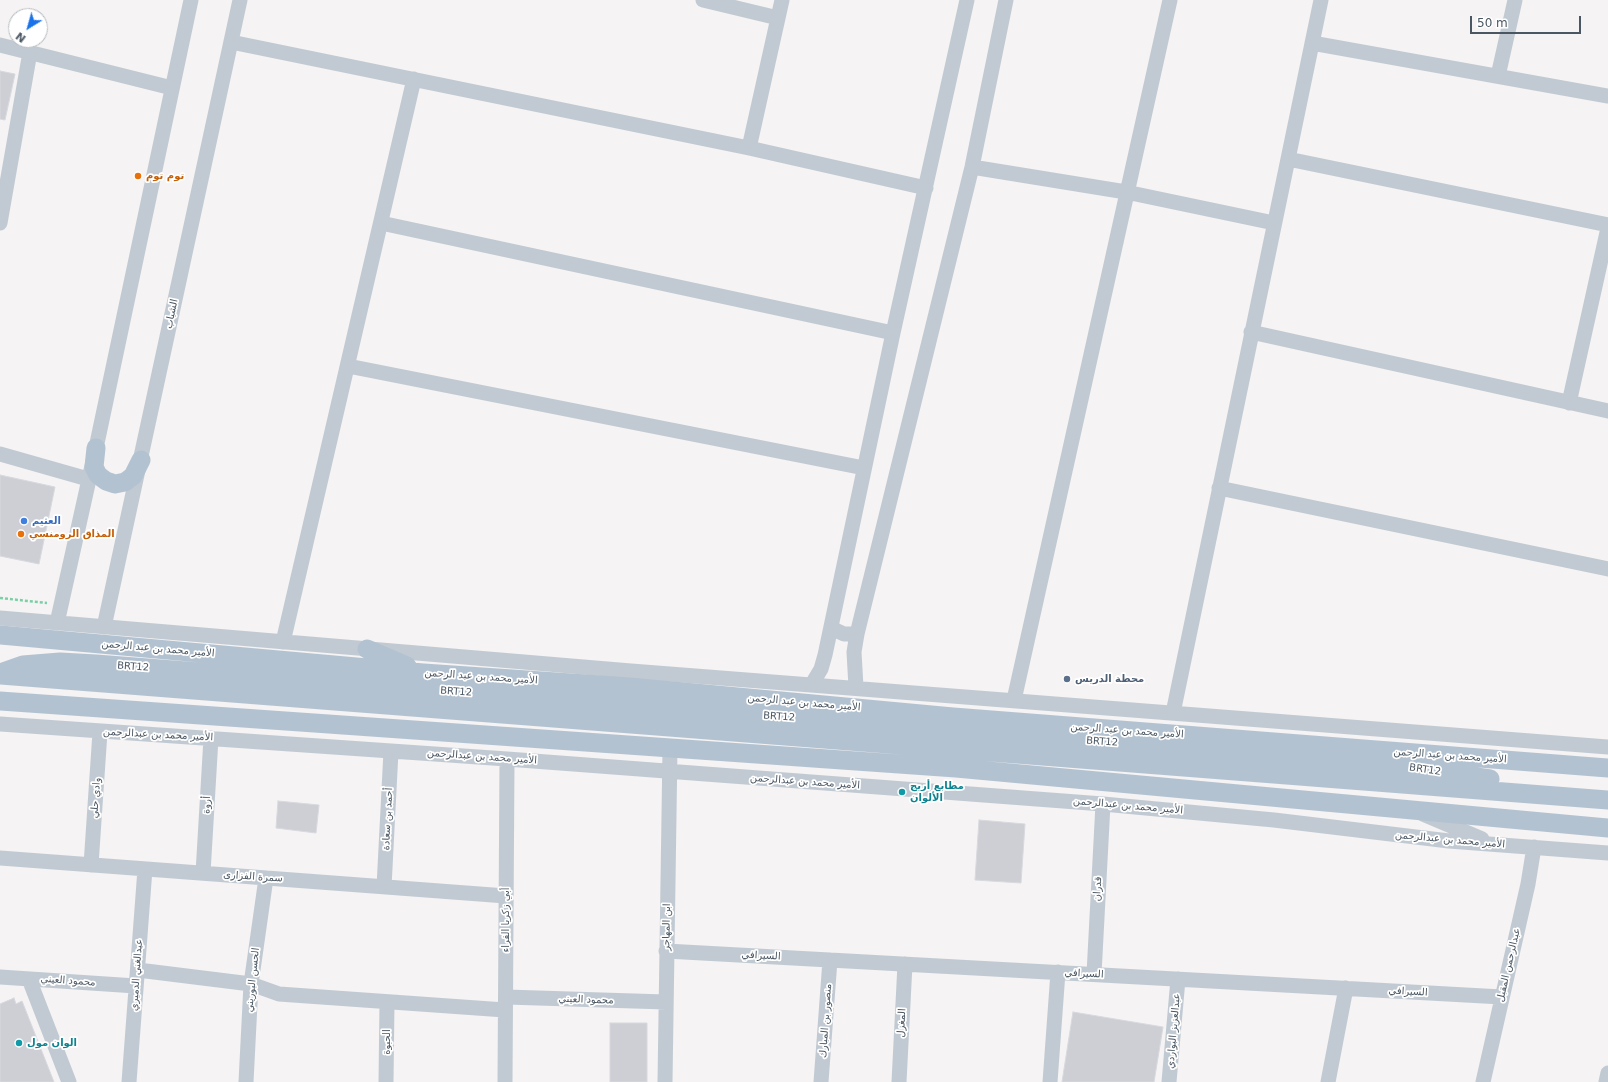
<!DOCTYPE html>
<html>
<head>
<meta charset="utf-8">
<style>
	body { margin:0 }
	#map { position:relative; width:1608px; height:1082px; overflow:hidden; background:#f5f3f3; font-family:"DejaVu Sans",sans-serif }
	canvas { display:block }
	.north { position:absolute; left:8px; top:8px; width:40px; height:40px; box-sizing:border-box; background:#fff; border:1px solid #b7bbc0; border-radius:50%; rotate:217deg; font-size:11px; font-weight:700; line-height:16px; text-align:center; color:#4a5661 }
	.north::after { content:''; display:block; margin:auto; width:14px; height:18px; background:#1a73e8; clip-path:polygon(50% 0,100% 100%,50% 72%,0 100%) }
	.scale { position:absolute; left:1470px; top:16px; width:111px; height:18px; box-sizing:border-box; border:2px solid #4a5661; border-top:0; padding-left:5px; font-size:12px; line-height:14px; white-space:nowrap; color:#4a5661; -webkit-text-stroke:3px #fff; paint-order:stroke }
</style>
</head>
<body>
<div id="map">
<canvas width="1608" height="1082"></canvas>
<div class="north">N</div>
<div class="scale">50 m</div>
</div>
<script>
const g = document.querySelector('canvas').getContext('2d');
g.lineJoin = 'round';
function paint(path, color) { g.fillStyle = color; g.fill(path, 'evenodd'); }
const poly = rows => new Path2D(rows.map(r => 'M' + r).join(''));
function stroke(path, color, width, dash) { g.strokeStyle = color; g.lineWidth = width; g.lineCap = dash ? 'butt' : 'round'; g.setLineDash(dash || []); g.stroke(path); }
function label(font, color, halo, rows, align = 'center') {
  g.font = font + ' "DejaVu Sans",Vazirmatn,sans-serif'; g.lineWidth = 3.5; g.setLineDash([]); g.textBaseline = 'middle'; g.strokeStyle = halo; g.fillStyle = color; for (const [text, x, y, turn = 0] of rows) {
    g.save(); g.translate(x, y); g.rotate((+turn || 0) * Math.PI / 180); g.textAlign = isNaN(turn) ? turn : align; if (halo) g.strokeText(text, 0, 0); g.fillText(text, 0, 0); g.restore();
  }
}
const building = poly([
	[0,71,15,74,5,120,0,119,0,71],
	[0,475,55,487,39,564,0,556,0,475],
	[278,801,319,805,316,833,276,828,278,801],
	[979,820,1025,824,1021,883,975,880,979,820],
	[14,998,16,1004,22,1001,54,1082,0,1082,0,1004,14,998],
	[1073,1012,1163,1027,1154,1082,1062,1082,1073,1012],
	[610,1023,647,1023,647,1082,610,1082,610,1023]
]);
paint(building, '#cdcfd5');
stroke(building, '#d7d9de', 1);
stroke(poly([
	[0,598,47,603]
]), '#7ad0a6', 2.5, [3, 2]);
stroke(poly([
	[703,0,778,18],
	[231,42,749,148,926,188],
	[1312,43,1608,96],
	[0,45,172,88],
	[1498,76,1515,0],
	[749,148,782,0],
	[1288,159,1608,225],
	[972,167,1126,192,1274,223],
	[0,223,30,52],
	[381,223,893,333],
	[1251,332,1608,411],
	[348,366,864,468],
	[1569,403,1608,228],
	[0,454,88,479],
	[1219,488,1608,569],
	[0,618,631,671,1608,747],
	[57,623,96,448,191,0],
	[104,627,240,0],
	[831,628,844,634,857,634],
	[283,642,414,79],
	[812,684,821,669,825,655,893,333,967,0],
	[856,687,854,652,857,634,972,167,1006,0],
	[1014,700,1170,0],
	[1173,713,1321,0],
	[0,724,507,759,1103,804,1274,820,1449,841,1608,853],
	[1423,814,1482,839],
	[0,858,506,896],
	[91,865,100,732],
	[203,873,211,738],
	[384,887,391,751],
	[666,951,1502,997],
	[138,970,251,984,279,994,505,1010],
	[1094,974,1103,804],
	[0,977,136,986],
	[29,979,69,1082],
	[506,997,666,1002],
	[129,1082,145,869],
	[246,1082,251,984,266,878],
	[386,1082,387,1002],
	[505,1082,507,759],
	[665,1082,670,748],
	[821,1082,830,960],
	[899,1082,905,964],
	[1050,1082,1058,972],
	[1169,1082,1178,979],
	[1328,1082,1346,988],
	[1483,1082,1528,884,1534,847],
	[1606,1082,1608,1073]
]), '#c1cad2', 15);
stroke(poly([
	[96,448,94,467,98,475,106,481,115,484,125,482,133,476,141,460],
	[0,635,423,673,630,687,953,717,1608,768],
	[367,649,407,666],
	[3,672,23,665,60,662,96,664,1388,764,1490,779],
	[0,675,1608,800],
	[0,701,956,768,1608,828]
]), '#b3c2d1', 19);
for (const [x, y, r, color] of [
	[138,176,4,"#e8710a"],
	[24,521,4,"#3f7fe0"],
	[21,534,4,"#e8710a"],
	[1067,679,4,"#5c6f8a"],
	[902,792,4,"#0f9aa8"],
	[19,1043,4,"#0f9aa8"]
]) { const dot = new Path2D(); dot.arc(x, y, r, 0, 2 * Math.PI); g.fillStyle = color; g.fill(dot); stroke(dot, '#fff', 1.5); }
label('bold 10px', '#c56008', '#fff', [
	["توم توم",146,176],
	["المذاق الرومنسي",29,534]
], 'left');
label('10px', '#4a5661', '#fff', [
	["الشباب",172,314,-78],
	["الأمير محمد بن عبد الرحمن",158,649,5],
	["BRT12",133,667,4],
	["الأمير محمد بن عبد الرحمن",481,677,4],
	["BRT12",456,692,4],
	["الأمير محمد بن عبد الرحمن",804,703,5],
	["BRT12",779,717,4],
	["الأمير محمد بن عبد الرحمن",1127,731,4],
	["الأمير محمد بن عبدالرحمن",158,735,3],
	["BRT12",1102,742,4],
	["الأمير محمد بن عبد الرحمن",1450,756,4],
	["الأمير محمد بن عبدالرحمن",482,757,4],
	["BRT12",1425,770,8],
	["الأمير محمد بن عبدالرحمن",805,782,4],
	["وادي حلي",96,798,-86],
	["أروة",207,805,-87],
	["الأمير محمد بن عبدالرحمن",1128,806,5],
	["أحمد بن سعادة",388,819,-87],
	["الأمير محمد بن عبدالرحمن",1450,840,5],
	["سمرة الفزارى",253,877,4],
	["قدران",1098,889,-87],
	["أبي زكريا الفراء",506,920,-90],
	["ابن المهاجر",667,927,-89],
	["السيرافي",761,956,3],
	["عبدالرحمن المقبل",1509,965,-77],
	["السيرافي",1084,974,3],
	["عبدالغني الدميري",137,975,-86],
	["الحسن البوريني",253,980,-84],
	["محمود العيني",68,981,4],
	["السيرافي",1408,992,3],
	["محمود العيني",586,1000,2],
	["منصور بن المبارك",826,1021,-86],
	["المغزل",902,1023,-87],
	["عبدالعزيز البواردي",1174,1031,-85],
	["الحبوة",387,1042,-90]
]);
label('bold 10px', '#366cbe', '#fff', [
	["العثيم",32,521]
], 'left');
label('bold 10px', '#4e5e75', '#fff', [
	["محطة الدريس",1075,679]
], 'left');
label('bold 10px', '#0d838f', '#fff', [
	["مطابع أريج",910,786],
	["الألوان",910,798],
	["الوان مول",27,1043]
], 'left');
</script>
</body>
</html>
